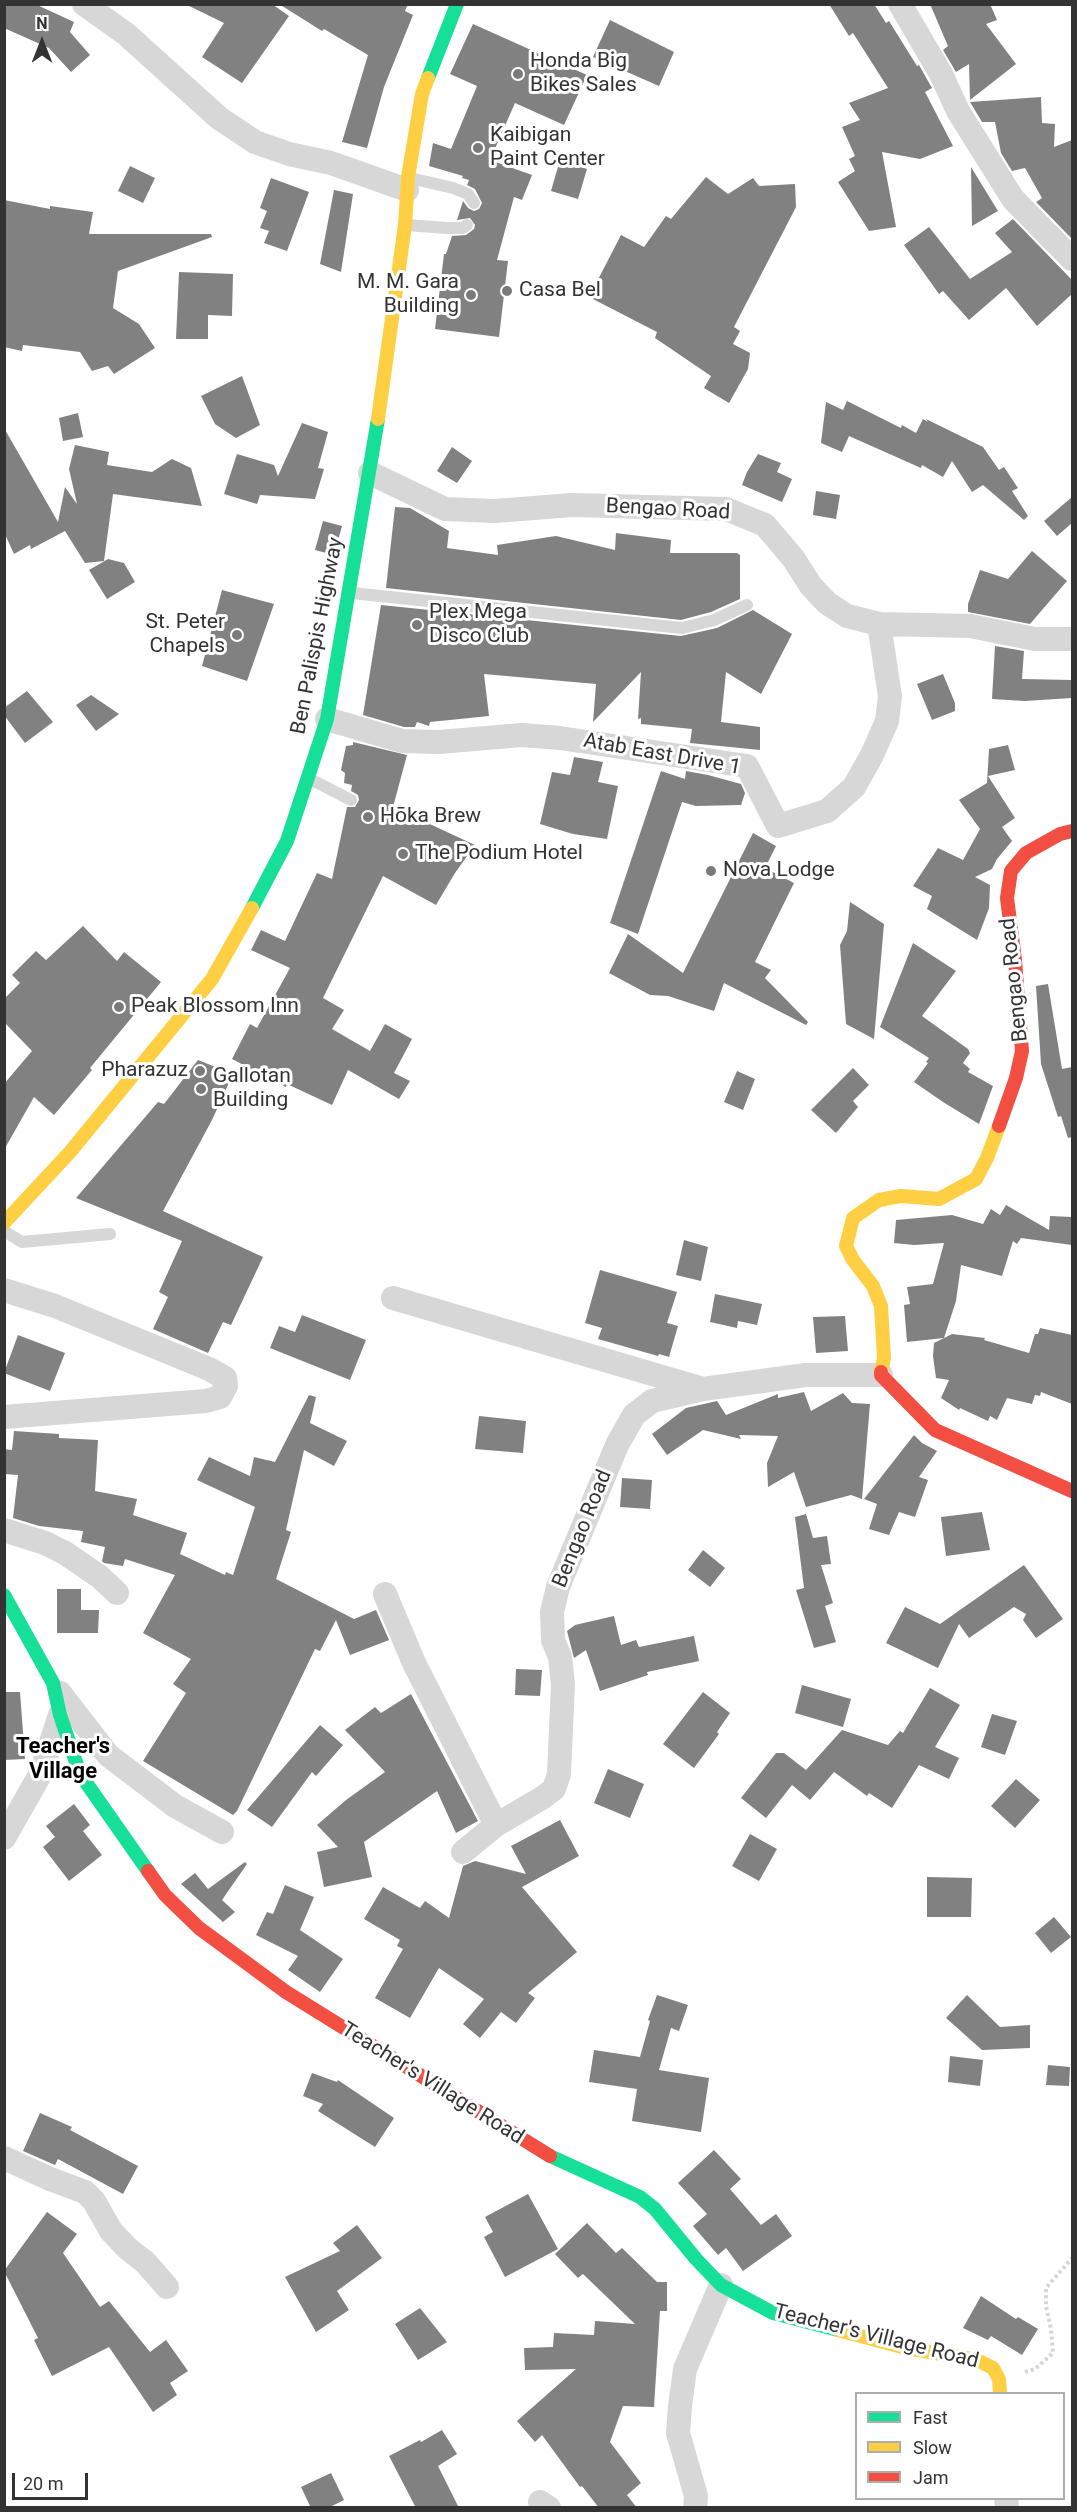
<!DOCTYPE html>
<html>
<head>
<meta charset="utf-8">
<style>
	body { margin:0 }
	#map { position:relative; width:1077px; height:2512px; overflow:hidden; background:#fff; font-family:Roboto,sans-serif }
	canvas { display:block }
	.frame { position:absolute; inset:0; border:6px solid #333; pointer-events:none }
	.legend { position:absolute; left:855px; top:2392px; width:210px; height:108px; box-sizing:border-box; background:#fff; border:2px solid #adadad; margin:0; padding:8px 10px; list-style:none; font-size:18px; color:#333 }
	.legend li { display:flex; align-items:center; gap:12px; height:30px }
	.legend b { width:30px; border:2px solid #adadad }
	.north { position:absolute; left:12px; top:12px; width:60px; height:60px; -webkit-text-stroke:4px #fff; paint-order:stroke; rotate:0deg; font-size:16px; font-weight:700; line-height:24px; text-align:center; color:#333 }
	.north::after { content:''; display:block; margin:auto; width:21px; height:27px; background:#333; clip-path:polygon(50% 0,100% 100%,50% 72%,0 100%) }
	.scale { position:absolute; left:12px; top:2473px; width:76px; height:27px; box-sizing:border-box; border:3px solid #333; border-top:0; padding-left:8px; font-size:18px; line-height:21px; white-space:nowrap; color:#333; -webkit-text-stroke:4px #fff; paint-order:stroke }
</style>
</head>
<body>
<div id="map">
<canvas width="1077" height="2512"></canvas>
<div class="frame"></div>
<ul class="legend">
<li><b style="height:8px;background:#16e098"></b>Fast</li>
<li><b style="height:8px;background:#ffcf43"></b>Slow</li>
<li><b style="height:8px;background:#f24e42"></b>Jam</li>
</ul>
<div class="north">N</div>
<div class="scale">20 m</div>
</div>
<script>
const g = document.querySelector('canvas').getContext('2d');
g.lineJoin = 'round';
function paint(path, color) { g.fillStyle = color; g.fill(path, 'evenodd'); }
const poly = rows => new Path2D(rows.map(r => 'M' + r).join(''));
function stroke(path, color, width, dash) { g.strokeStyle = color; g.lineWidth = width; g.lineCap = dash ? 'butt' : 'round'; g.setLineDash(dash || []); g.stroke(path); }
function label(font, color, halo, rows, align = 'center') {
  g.font = font + ' Roboto,sans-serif'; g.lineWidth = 6; g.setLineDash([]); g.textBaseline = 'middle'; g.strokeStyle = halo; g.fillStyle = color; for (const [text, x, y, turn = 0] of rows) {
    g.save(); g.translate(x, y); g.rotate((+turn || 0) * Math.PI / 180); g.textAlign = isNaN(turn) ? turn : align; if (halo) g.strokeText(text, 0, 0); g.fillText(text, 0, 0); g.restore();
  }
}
paint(poly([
	[4,4,35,4,74,22,70,32,90,55,71,72,49,48,4,28],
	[185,4,272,4,289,16,242,83,202,57,224,23],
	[279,4,408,4,405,11,413,15,384,87,367,148,342,142,368,55,324,29,322,31],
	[829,4,874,4,886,23,889,21,917,66,919,65,928,81,932,88,925,92,953,146,920,159,882,152,896,227,869,231,838,182,855,171,849,159,855,156,842,127,860,120,849,103,888,88,853,33,849,36],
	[930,4,990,4,997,20,986,24,1016,64,970,100,969,64,956,72,943,50,948,46],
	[610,20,674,52,659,86,593,57],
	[473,24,587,75,564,125,515,103,490,160,532,175,522,200,514,197,497,260,508,261,499,337,435,329,444,254,446,254,452,236,466,235,474,229,475,225,470,218,457,220,463,201,468,208,474,211,479,209,482,203,475,189,467,185,469,180,462,178,463,176,429,166,433,143,451,149,477,86,450,74],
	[1041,97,1042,123,1055,124,1054,147,1072,140,1072,239,1036,202,1042,198,1025,168,1012,171,1001,153,995,122,982,122,970,102],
	[560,160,587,169,578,199,551,191],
	[130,166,155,178,143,203,118,191],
	[971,167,998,211,972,226],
	[706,177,728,194,753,178,759,186,795,184,796,207,734,327,740,331,733,344,750,353,748,369,729,403,704,388,711,376,655,338,657,332,589,297,621,235,644,247,666,216,671,219],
	[271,178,309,192,287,251,264,243,269,231,260,228,267,211,260,208],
	[334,190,353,194,341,272,320,264],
	[4,200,50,209,50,206,93,212,89,234,211,234,212,237,118,271,113,308,139,324,155,348,114,374,108,366,92,371,80,352,23,345,22,351,4,347],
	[1013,219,1072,280,1072,294,1037,326,1006,288,969,320,943,291,939,294,904,245,929,227,970,279,1012,252,995,233],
	[179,272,233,274,232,316,208,315,208,339,176,339],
	[242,376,260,425,236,438,215,424,201,396],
	[847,401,901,428,902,425,916,433,923,419,928,422,926,419,983,447,999,470,1004,467,1018,488,1012,491,1028,516,1024,520,983,485,972,492,952,461,943,477,922,465,921,468,849,436,842,452,821,443,826,402,843,410],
	[78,413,83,437,63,441,59,418],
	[302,423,328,432,318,468,324,469,315,499,260,495,257,504,224,494,237,454,274,465,278,476],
	[4,428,58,522,65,487,77,504,69,469,75,445,109,452,107,465,152,472,172,459,191,468,202,506,113,494,104,561,85,563,65,531,31,549,30,545,14,554,4,532],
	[452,447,472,461,457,483,437,471],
	[758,454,781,463,777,472,792,479,782,502,742,485,747,472],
	[816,491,840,495,836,519,813,515],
	[1072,497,1072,523,1057,536,1044,521],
	[395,507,410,508,449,531,447,548,498,555,497,545,556,536,615,550,616,533,671,540,670,553,737,553,740,555,740,599,711,612,681,620,386,588],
	[323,521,342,526,334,555,315,550],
	[1032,551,1067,581,1030,624,968,612,968,604,980,570,1008,579],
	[108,559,124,563,135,582,107,599,89,570],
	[222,590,274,604,247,681,202,666],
	[381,605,681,636,717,628,753,610,792,634,761,694,726,672,721,722,760,727,760,750,690,743,692,729,641,724,641,718,638,719,641,672,593,722,596,684,484,674,489,716,430,722,429,726,417,722,415,727,404,727,363,715],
	[995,646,1024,651,1022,679,1072,680,1072,698,1025,701,992,699],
	[943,674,955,703,955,711,932,720,917,684],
	[27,691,53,722,25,743,4,715,4,708],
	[91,695,119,714,96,731,76,705],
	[353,742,407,755,393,807,475,845,455,873,436,905,383,876,323,998,344,1010,332,1029,370,1051,385,1024,412,1039,394,1073,410,1081,399,1099,348,1070,332,1105,287,1084,286,1087,232,1059,250,1024,257,1028,290,968,251,950,261,930,285,941,317,873,332,879,347,807,355,807,359,800,358,795,351,791,352,785,344,783,345,773,341,770,346,746,353,745],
	[1008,745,1015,770,988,776,1015,818,1002,827,1012,841,997,859,992,869,975,877,990,885,989,908,977,940,927,909,932,896,913,886,938,848,963,860,980,829,959,800,987,783,989,749],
	[574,757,603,762,598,782,618,786,607,839,573,834,540,824,552,772,570,775],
	[661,771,685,779,686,771,708,775,741,784,745,793,741,805,696,806,682,802,638,934,610,923],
	[753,833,776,846,765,868,794,883,755,962,771,970,765,978,808,1022,806,1025,724,983,714,1011,668,996,650,995,609,973,628,934,683,973],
	[850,902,884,924,874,1039,846,1024,840,945,847,931],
	[83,926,117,961,124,952,161,982,90,1068,92,1070,54,1115,34,1097,4,1150,4,1084,32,1051,4,1022,4,999,20,983,12,975,36,951,46,960],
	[913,943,956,971,922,1016,968,1049,970,1053,963,1063,970,1069,968,1072,993,1086,979,1124,943,1102,914,1082,928,1063,926,1062,929,1058,880,1027],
	[1048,984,1062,1069,1072,1067,1072,1137,1068,1138,1061,1116,1058,1117,1041,1064,1036,986],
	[198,1060,233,1074,212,1120,163,1211,263,1257,231,1325,223,1322,208,1353,153,1329,168,1297,159,1292,182,1241,76,1198,158,1102,164,1104],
	[853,1068,869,1085,853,1101,858,1107,836,1133,811,1110],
	[737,1071,755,1079,743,1110,724,1102],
	[1006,1205,1049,1230,1050,1216,1072,1217,1072,1245,1021,1238,1017,1244,1013,1241,1002,1276,961,1265,956,1301,944,1338,952,1334,985,1338,984,1340,1029,1353,1035,1334,1038,1334,1040,1328,1072,1335,1072,1404,1041,1392,1040,1396,1035,1395,1032,1404,1007,1398,997,1420,990,1416,988,1421,960,1408,959,1410,941,1398,949,1380,936,1378,933,1356,934,1343,944,1338,907,1342,904,1305,910,1304,907,1287,933,1284,944,1243,914,1245,894,1243,896,1220,952,1215,983,1224,991,1209,1000,1215],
	[684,1240,708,1247,701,1281,676,1275],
	[600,1270,677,1292,667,1323,678,1326,669,1357,659,1354,658,1356,598,1339,602,1328,585,1323],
	[715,1294,762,1304,757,1325,738,1321,737,1328,710,1322],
	[302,1315,366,1340,350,1380,270,1348,279,1326,295,1332],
	[845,1316,848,1351,816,1353,813,1317],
	[18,1335,65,1353,50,1391,4,1373],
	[804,1392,811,1411,843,1393,852,1403,870,1404,862,1499,851,1495,806,1507,794,1472,768,1487,767,1463,778,1436,739,1435,741,1439,703,1430,667,1455,652,1434,686,1408,717,1401,726,1415,778,1394,778,1398],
	[309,1395,316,1397,310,1423,347,1441,334,1466,304,1450,286,1530,291,1532,276,1579,354,1619,376,1610,389,1640,350,1655,336,1620,320,1651,315,1649,237,1811,233,1815,143,1761,186,1693,173,1684,191,1659,143,1633,175,1575,125,1559,123,1566,104,1563,102,1561,105,1547,81,1542,83,1531,39,1526,13,1518,18,1475,4,1474,4,1449,12,1450,14,1431,59,1434,59,1438,98,1440,95,1491,137,1499,133,1515,187,1533,180,1554,225,1575,226,1572,233,1575,255,1507,197,1480,209,1457,250,1476,254,1457,275,1462],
	[479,1416,526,1421,523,1453,475,1449],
	[914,1435,922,1443,937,1451,919,1477,928,1480,915,1517,899,1512,889,1535,869,1529,877,1504,864,1499],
	[622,1478,652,1480,650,1509,620,1507],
	[982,1512,990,1550,946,1556,941,1517],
	[806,1514,813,1538,827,1536,831,1564,821,1565,833,1603,825,1606,836,1642,814,1648,796,1590,804,1588,795,1517],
	[703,1550,725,1568,710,1587,688,1570],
	[1024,1565,1063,1619,1036,1638,1023,1620,1026,1614,1014,1607,969,1638,959,1624,938,1668,886,1643,905,1607,940,1624],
	[57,1589,81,1589,81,1610,99,1610,98,1633,57,1633],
	[614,1616,621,1645,636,1640,639,1647,694,1636,699,1661,647,1672,648,1675,600,1691,586,1650,574,1658,567,1631,575,1625],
	[516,1669,542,1670,540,1696,515,1695],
	[802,1685,851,1699,843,1727,795,1713],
	[930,1688,960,1705,935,1747,959,1758,949,1779,919,1765,892,1808,869,1793,867,1796,834,1772,810,1800,792,1785,766,1818,741,1798,776,1753,784,1753,806,1770,842,1730,888,1745,900,1731,903,1733],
	[4,1692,20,1692,25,1759,4,1760],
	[703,1692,730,1713,717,1732,719,1734,694,1768,663,1744],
	[411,1694,478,1821,456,1833,437,1791,364,1842,372,1877,324,1887,317,1852,338,1847,317,1825,346,1800,385,1772,345,1730,375,1707,381,1713],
	[992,1714,1017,1721,1005,1755,981,1747],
	[320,1725,343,1745,316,1776,312,1772,272,1827,247,1810],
	[608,1769,644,1784,630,1818,594,1803],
	[1016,1779,1040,1800,1015,1828,991,1806],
	[74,1804,90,1825,83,1831,102,1855,69,1881,43,1847,55,1837,46,1826],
	[560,1820,579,1856,522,1887,577,1952,528,1993,535,1998,516,2023,501,2012,480,2038,463,2024,484,1999,439,1968,410,2018,375,1998,403,1949,397,1946,400,1940,364,1919,383,1887,420,1908,425,1901,449,1918,463,1866,475,1861,526,1874,511,1846],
	[750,1834,777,1849,759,1881,732,1866],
	[245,1862,247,1864,222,1900,235,1912,223,1922,181,1884,195,1873,208,1889],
	[927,1877,972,1878,971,1917,927,1917],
	[285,1885,314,1897,300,1930,343,1959,320,1992,288,1970,298,1956,256,1935,267,1912,273,1914],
	[1054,1917,1071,1937,1051,1953,1035,1933],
	[657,1995,688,2005,679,2031,671,2028,659,2070,709,2078,701,2132,632,2121,637,2089,589,2082,594,2050,640,2057,650,2021,648,2020],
	[967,1995,1000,2027,1030,2025,1030,2048,982,2050,946,2018],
	[950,2056,983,2060,980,2086,948,2082],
	[1048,2065,1070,2067,1069,2086,1046,2085],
	[312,2073,337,2082,338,2080,394,2118,375,2147,318,2111,323,2104,303,2096],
	[40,2113,72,2127,70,2130,138,2166,123,2194,58,2159,55,2165,23,2151],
	[714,2150,741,2179,730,2189,761,2225,776,2214,792,2236,743,2271,726,2248,718,2255,693,2226,707,2214,678,2183],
	[528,2194,558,2249,505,2277,484,2237,493,2232,485,2217],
	[47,2212,77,2234,63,2253,100,2307,109,2301,150,2352,166,2340,188,2371,170,2383,177,2395,153,2412,109,2347,52,2376,34,2340,38,2338,4,2271],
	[587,2223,616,2253,622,2248,657,2282,667,2282,667,2311,660,2311,654,2407,623,2406,610,2442,641,2483,627,2495,637,2508,599,2508,582,2486,580,2487,542,2435,535,2442,517,2421,576,2369,525,2370,524,2348,553,2347,554,2333,594,2335,595,2321,635,2324,583,2274,578,2278,555,2254],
	[357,2225,382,2258,337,2291,349,2310,316,2332,285,2277,340,2251,333,2243],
	[981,2296,1016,2319,1018,2317,1038,2329,1022,2355,991,2336,988,2340,963,2328],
	[420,2308,447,2342,418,2360,395,2324],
	[442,2430,457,2454,438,2466,459,2508,416,2508,389,2456,420,2440,421,2442],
	[331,2473,344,2500,328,2508,311,2508,301,2487]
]), '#818181');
stroke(poly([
	[1025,2372,1035,2369,1053,2353,1051,2329,1046,2306,1046,2288,1072,2258]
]), '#d5d5d5', 4, [3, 3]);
stroke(poly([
	[410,178,453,188,468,194,474,203],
	[406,225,447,228,462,228,467,225],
	[352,593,682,628,714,620,747,605],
	[310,779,351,800],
	[4,1231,22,1242,110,1234]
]), '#d7d7d7', 12);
stroke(poly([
	[84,4,126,34,219,118,255,142,289,154,331,163,407,190],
	[900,4,941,74,958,111,1013,199,1072,259],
	[370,473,445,509,495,511,572,505,726,509,765,525,793,558,811,586,827,603,847,616,879,624,970,626,1035,639,1072,639],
	[327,719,402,741,439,742,522,735,560,738,747,766,778,826,827,811,854,787,872,755,887,721,890,696,879,624],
	[4,1290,55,1306,209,1369,225,1378,226,1386,220,1397,206,1401,4,1417],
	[393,1298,700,1388],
	[4,1530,45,1543,65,1553,100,1577,117,1593],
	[385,1594,414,1663,496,1825],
	[60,1693,108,1755,175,1806,222,1832],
	[4,1838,41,1773,60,1715],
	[463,1852,496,1825,542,1798,554,1789,559,1774,563,1684,560,1657,553,1640,552,1612,558,1587,617,1445,634,1415,652,1401,703,1389,806,1375,881,1375],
	[4,2158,50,2179,85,2192,94,2201,111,2231,127,2248,145,2262,167,2287],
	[1006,2498,1007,2508],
	[540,2502,549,2508],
	[695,2508,696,2496,678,2433,680,2406,685,2369,721,2285]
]), '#d7d7d7', 24);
stroke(poly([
	[428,78,457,4],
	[252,908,287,841,327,719,378,419],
	[4,1595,53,1683,60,1715,80,1774,148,1871],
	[550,2156,640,2197,655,2209,696,2259,721,2285,773,2313,838,2330]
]), '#16e098', 14);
stroke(poly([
	[378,419,405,225,408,177,422,94,428,78],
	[4,1223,70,1152,212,979,252,908],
	[881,1372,884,1358,881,1306,873,1286,853,1260,846,1246,853,1218,879,1200,901,1196,939,1199,976,1179,987,1158,999,1126],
	[838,2330,906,2348,977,2360,993,2368,999,2379,1000,2394]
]), '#ffcf43', 14);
stroke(poly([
	[999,1126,1016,1078,1022,1051,1015,960,1007,898,1011,871,1026,853,1060,834,1072,831],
	[881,1372,881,1375,935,1430,1072,1491],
	[148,1871,165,1895,199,1928,286,1992,550,2156]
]), '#f24e42', 14);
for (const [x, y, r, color] of [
	[518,74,6,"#7a7a7a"],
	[478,148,6,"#7a7a7a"],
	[507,291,6,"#7a7a7a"],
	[471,295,6,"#7a7a7a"],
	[417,625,6,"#7a7a7a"],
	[237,635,6,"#7a7a7a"],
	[368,817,6,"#7a7a7a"],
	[403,854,6,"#7a7a7a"],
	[711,871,6,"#7a7a7a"],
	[119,1007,6,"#7a7a7a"],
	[200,1071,6,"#7a7a7a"],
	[201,1089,6,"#7a7a7a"]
]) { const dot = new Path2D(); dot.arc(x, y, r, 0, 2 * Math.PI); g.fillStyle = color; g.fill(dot); stroke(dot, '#fff', 2); }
label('21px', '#333', '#fff', [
	["Honda Big",530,62],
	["Bikes Sales",530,86],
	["Kaibigan",490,136],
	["Paint Center",490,160],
	["M. M. Gara",459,283,"right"],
	["Building",459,307,"right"],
	["Casa Bel",519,291],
	["Plex Mega",429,613],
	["Disco Club",429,637],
	["St. Peter",225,623,"right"],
	["Chapels",225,647,"right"],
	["Hōka Brew",380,817],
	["The Podium Hotel",415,854],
	["Nova Lodge",723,871],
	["Peak Blossom Inn",131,1007],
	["Pharazuz",188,1071,"right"],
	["Gallotan",213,1077],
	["Building",213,1101]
], 'left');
label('21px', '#333', '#fff', [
	["Bengao Road",668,510,3],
	["Ben Palispis Highway",318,636,-79],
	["Atab East Drive 1",662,755,10],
	["Bengao Road",1015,980,-96],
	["Bengao Road",583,1529,-68],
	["Teacher's Village Road",432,2084,32],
	["Teacher's Village Road",876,2337,14]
]);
label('bold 22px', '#000', '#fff', [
	["Teacher's",63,1747],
	["Village",63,1772]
]);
</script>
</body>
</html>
